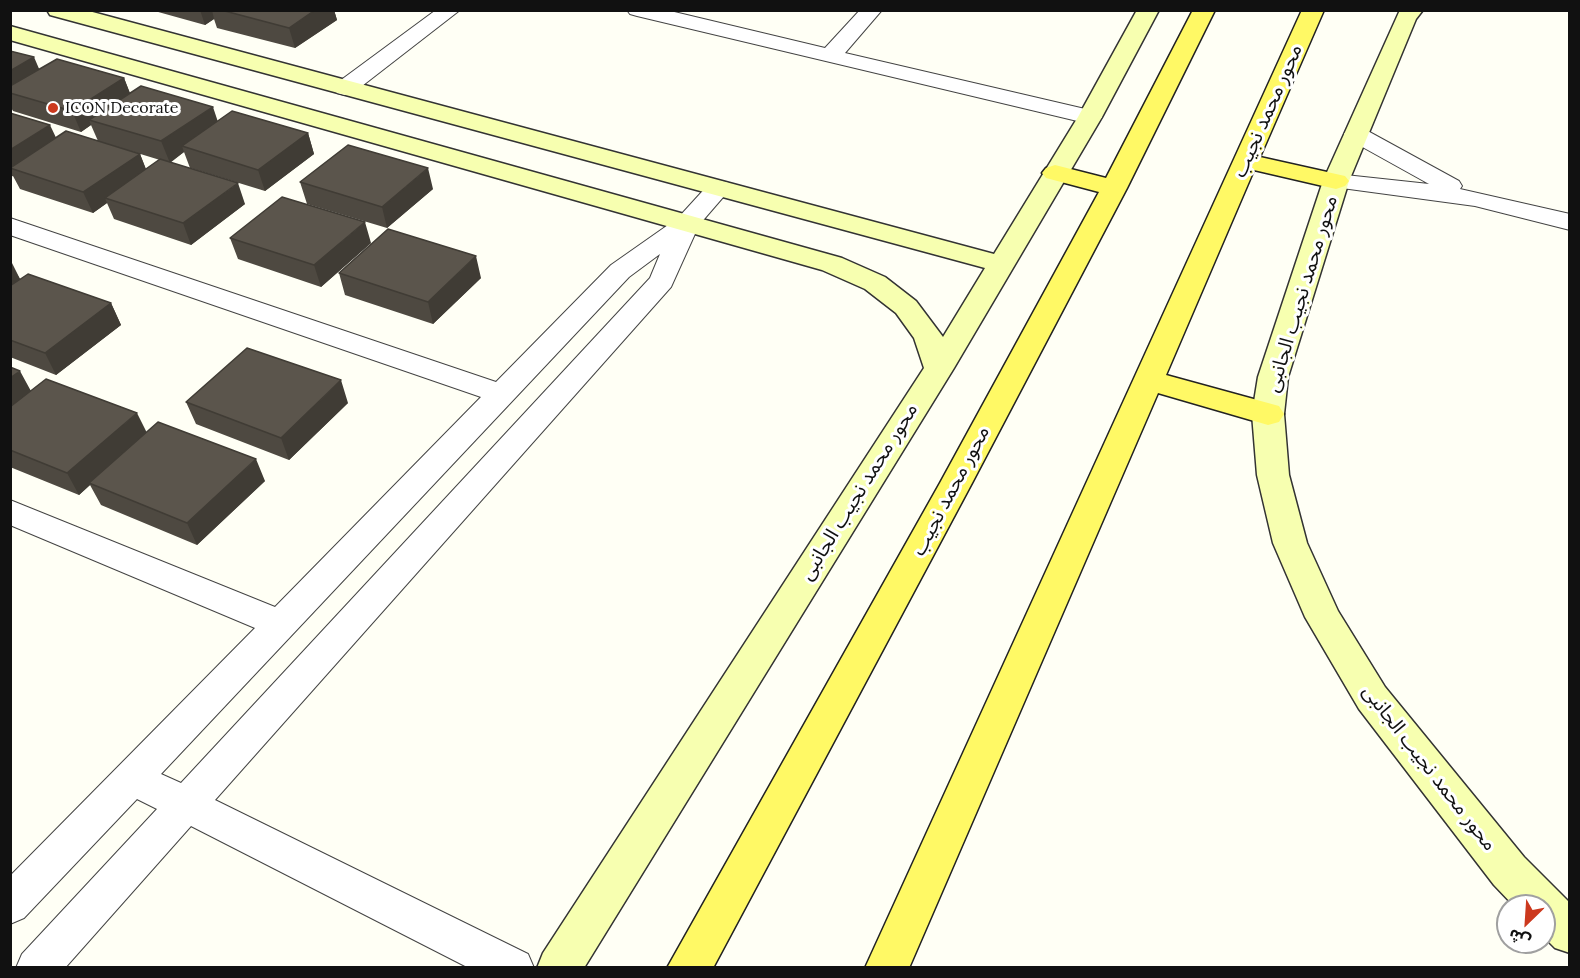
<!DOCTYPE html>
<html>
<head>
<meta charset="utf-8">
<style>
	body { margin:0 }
	#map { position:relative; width:1580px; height:978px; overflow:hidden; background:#fffff5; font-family:Lora,"Noto Sans Arabic",serif }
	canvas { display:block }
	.frame { position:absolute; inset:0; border:12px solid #111; pointer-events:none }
	.north { position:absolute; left:1496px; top:894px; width:60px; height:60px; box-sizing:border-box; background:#fff; border:2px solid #a0a0a0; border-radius:50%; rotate:205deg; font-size:16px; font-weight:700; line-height:24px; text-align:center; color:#111 }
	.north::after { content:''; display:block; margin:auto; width:21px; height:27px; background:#cc391e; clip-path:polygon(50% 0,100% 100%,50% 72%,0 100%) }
</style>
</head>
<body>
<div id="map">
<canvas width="1580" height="978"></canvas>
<div class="frame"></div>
<div class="north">ش</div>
</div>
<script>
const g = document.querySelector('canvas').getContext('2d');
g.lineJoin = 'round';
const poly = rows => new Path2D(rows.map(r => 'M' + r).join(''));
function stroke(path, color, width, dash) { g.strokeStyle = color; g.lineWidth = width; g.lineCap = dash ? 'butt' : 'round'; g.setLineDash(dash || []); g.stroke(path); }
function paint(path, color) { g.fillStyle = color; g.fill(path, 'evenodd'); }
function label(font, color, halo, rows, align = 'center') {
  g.font = font + ' Lora,"Noto Sans Arabic",serif'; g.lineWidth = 6; g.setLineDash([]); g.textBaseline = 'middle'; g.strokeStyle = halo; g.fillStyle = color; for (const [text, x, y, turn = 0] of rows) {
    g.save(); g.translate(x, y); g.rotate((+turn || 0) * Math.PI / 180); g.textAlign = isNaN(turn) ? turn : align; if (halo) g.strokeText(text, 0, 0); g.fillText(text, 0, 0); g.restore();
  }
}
const street = poly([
	[436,10,460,10,353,93,345,95,337,93,334,88,337,83,436,10],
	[627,10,666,10,825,48,860,10,882,10,845,53,1098,112,1102,117,1098,122,1090,124,637,16,630,14,627,10],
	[1356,127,1364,129,1459,181,1462,186,1460,189,1570,214,1570,230,1475,206,1327,186,1324,181,1327,176,1336,174,1429,184,1348,139,1344,134,1348,129,1356,127],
	[719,181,728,183,731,188,699,225,671,287,215,800,528,954,534,968,469,968,191,826,65,968,16,968,22,954,157,809,137,799,24,918,10,924,10,876,255,628,10,525,10,500,275,607,481,397,10,235,10,218,496,382,611,265,678,218,710,183,719,181],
	[660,254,650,278,181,783,161,774,629,277,660,254]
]);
const secondary = poly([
	[47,10,85,10,994,254,1078,117,1137,10,1159,10,1102,117,954,368,584,968,537,968,543,953,924,368,914,338,896,313,865,289,822,270,10,40,10,26,842,258,885,277,916,301,943,337,985,268,50,15,47,10],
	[1400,10,1423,10,1416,19,1349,181,1288,377,1284,414,1289,475,1307,543,1338,611,1385,687,1524,857,1570,903,1570,953,1555,948,1544,937,1544,906,1514,906,1494,885,1359,709,1305,617,1273,543,1257,475,1252,414,1258,377,1323,181,1400,10]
]);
const primary = poly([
	[1193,10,1215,10,1127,188,972,483,713,968,667,968,940,483,1099,192,1046,178,1042,173,1046,168,1055,165,1106,178,1193,10],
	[1302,10,1324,10,1260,157,1345,176,1349,181,1345,186,1336,189,1254,170,1166,375,1279,406,1284,414,1279,422,1268,425,1158,393,909,968,865,968,1302,10]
]);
stroke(street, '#444', 2);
stroke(secondary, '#333', 3);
stroke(primary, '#222', 3);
paint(street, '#fff');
paint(secondary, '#f7ffb0');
paint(primary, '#fff965');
paint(poly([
	[151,10,334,10,337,20,295,48,217,28,214,19,205,25],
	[10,51,39,69,124,78,130,93,218,121,308,133,314,154,265,191,190,168,184,152,170,162,245,204,191,245,114,219,107,203,93,213,20,189,13,176,10,177,10,113,56,138,140,154,146,169,160,160,98,141,91,125,81,132,13,111,10,106],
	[300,182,433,189,387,228,307,204],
	[230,238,371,243,321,287,238,259],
	[10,263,20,279,111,303,121,325,56,375,10,357],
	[339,273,481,278,433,324,345,295],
	[10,367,31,391,147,433,265,481,197,545,101,505,90,485,79,495,10,467],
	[186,402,348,403,289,460,196,424]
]), '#4e4941');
paint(poly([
	[200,10,212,10,214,19,205,25],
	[315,10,334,10,337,20,295,48,289,28],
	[34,57,43,78,10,93,10,71],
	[124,78,132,99,89,120,91,125,81,132,72,111],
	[213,107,220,128,182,146,184,152,170,163,161,141],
	[50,125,60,146,10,168,10,150],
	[308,133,314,154,265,191,258,170],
	[140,154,148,175,105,198,107,203,93,213,83,192],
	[428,168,433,189,387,228,382,207],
	[238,183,245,204,191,245,183,223],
	[365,222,371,243,321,287,314,265],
	[476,256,481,278,433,324,428,302],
	[12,263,23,285,10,294,10,264],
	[111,303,121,325,56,375,45,353],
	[20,371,32,393,10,409,10,378],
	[341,380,348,403,289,460,281,438],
	[137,413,148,435,89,483,90,485,79,495,67,473],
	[256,459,265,481,197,545,187,523]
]), '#403c35');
const building = poly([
	[221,10,315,10,289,28,221,10],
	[10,51,34,57,10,71,10,51],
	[57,59,124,78,72,111,10,93,10,86,57,59],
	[141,86,213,107,161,141,89,120,141,86],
	[232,111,308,133,258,170,182,146,232,111],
	[10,113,50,125,10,150,10,113],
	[66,131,140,154,83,192,10,168,66,131],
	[348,145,428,168,382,207,300,182,348,145],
	[160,159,238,183,183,223,105,198,160,159],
	[282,197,365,222,314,265,230,238,282,197],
	[388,229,476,256,428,302,339,273,388,229],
	[28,274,111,303,45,353,10,340,10,286,28,274],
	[247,348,341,380,281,438,186,402,247,348],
	[10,367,20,371,10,378,10,367],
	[46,379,137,413,67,473,10,450,10,407,46,379],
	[158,422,256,459,187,523,89,483,158,422]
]);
paint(building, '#5b554c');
stroke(building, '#403c35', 1.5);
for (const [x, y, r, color] of [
	[53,108,6,"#cc391e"]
]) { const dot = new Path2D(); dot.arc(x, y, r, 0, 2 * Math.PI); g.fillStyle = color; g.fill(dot); stroke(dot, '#fff', 2); }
label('16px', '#111', '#fff', [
	["ICON Decorate",65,108]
], 'left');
label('20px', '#111', '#fff', [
	["محور محمد نجيب",1268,111,-66],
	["محور محمد نجيب الجانبى",1302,294,-73],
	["محور محمد نجيب",951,491,-62],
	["محور محمد نجيب الجانبى",859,492,-58],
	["محور محمد نجيب الجانبى",1429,768,52]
]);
</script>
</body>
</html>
